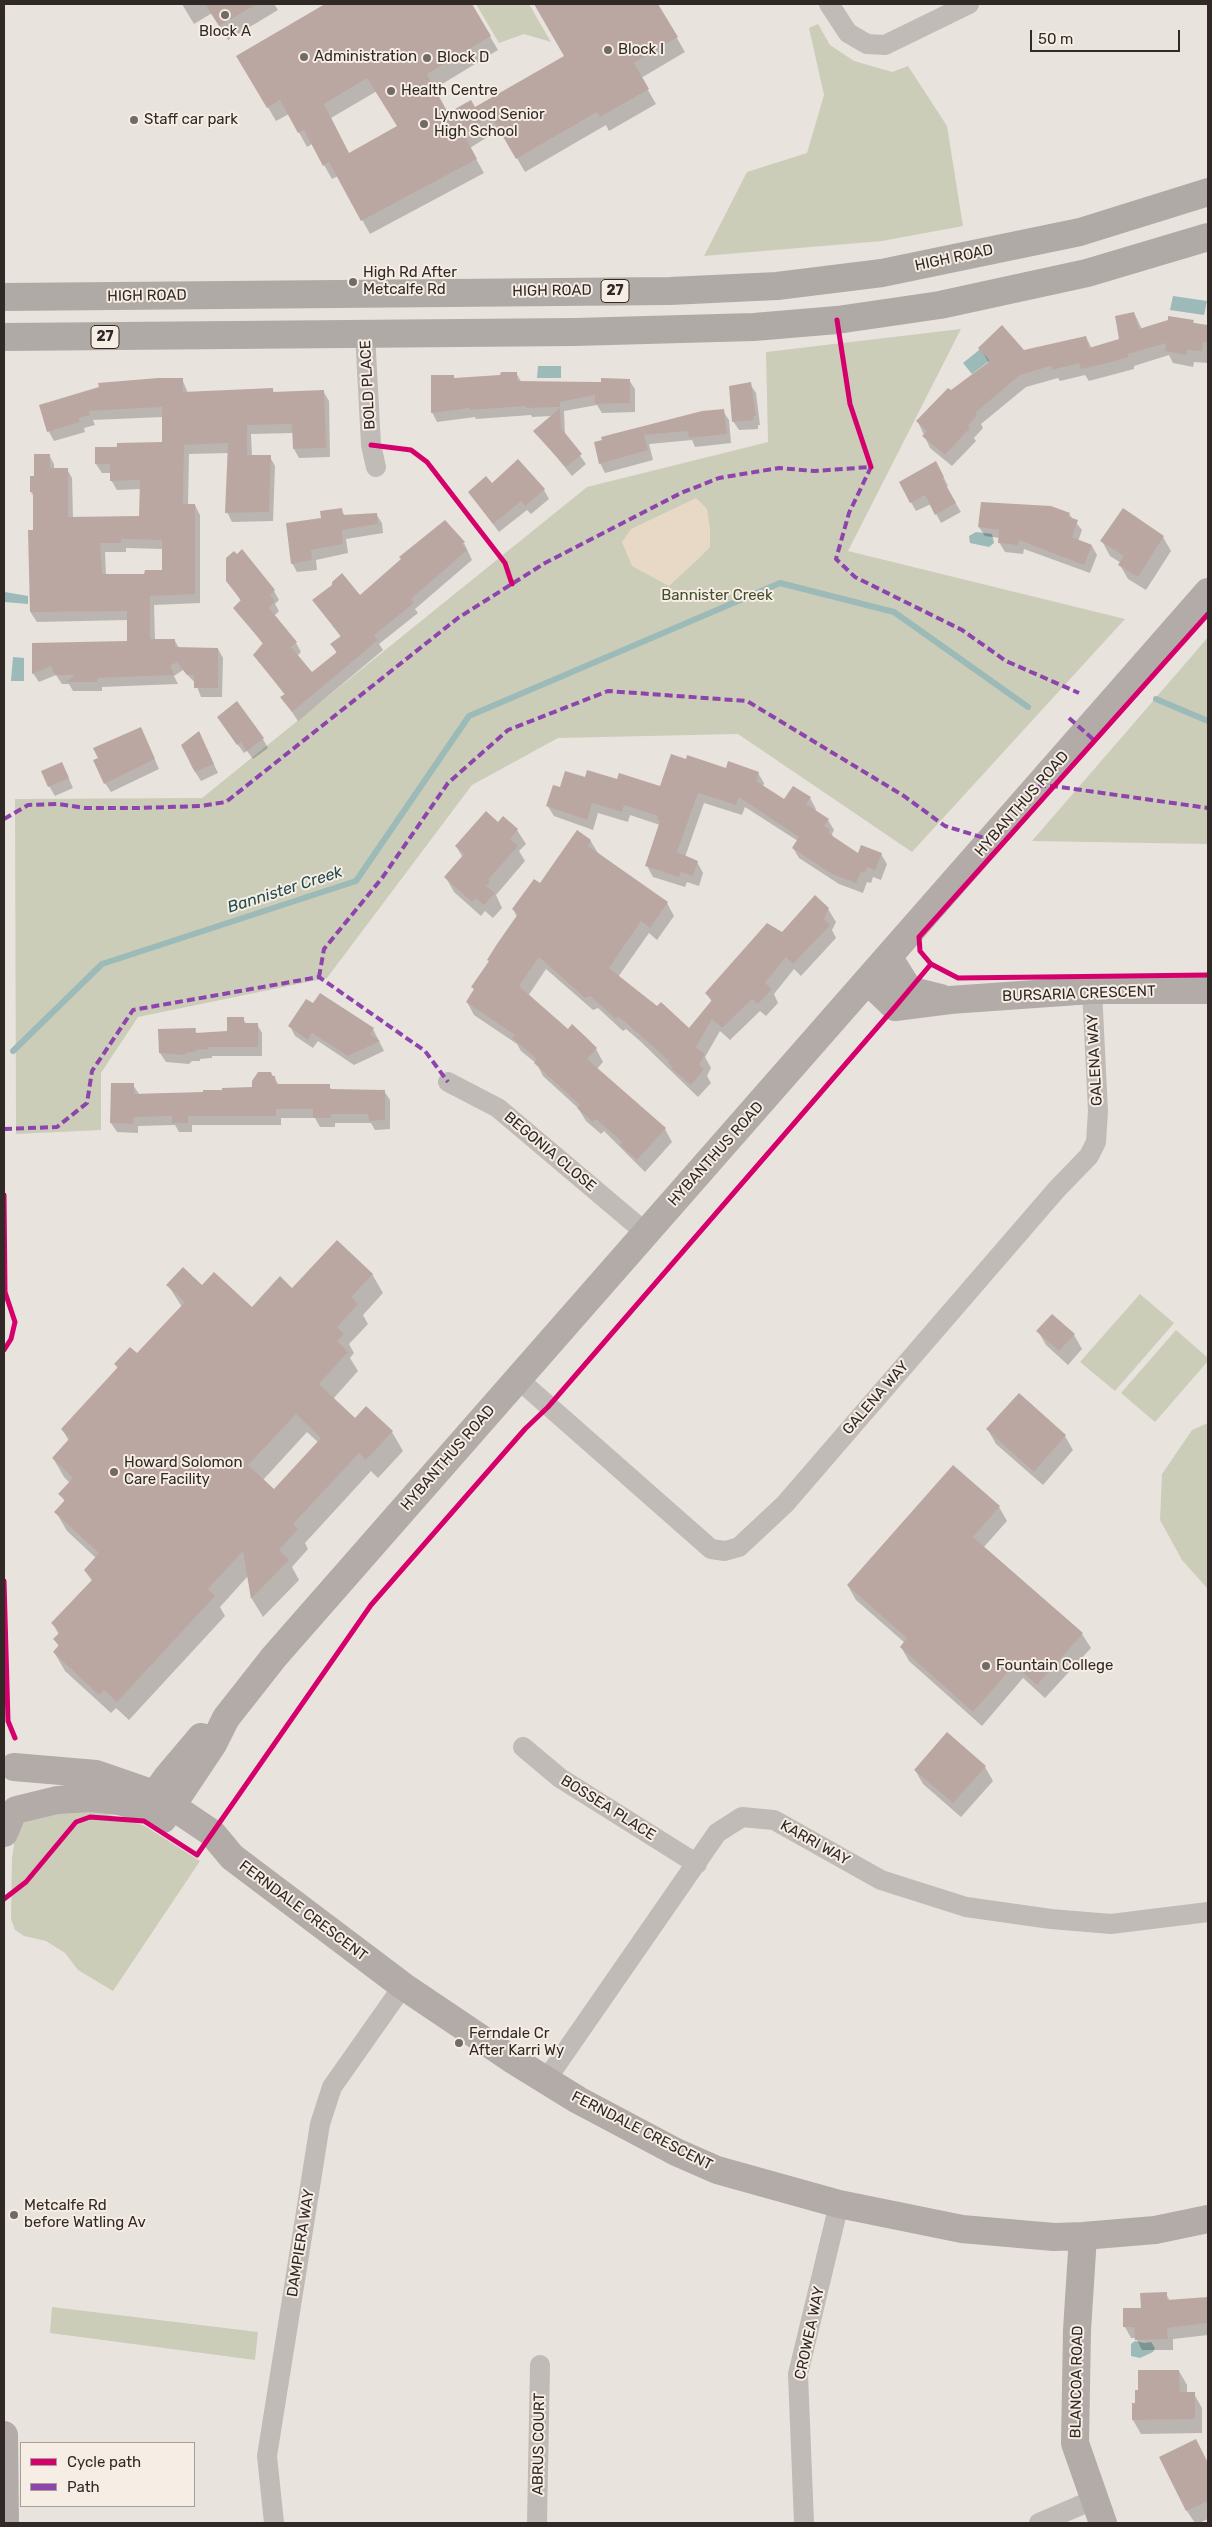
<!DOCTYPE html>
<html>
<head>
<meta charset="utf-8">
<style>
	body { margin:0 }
	#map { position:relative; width:1212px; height:2527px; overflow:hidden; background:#e9e3de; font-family:Rubik,sans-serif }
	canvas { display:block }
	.frame { position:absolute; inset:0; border:5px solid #312926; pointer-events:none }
	.legend { position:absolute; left:20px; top:2442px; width:175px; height:65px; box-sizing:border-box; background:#f6ede4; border:1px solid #a79f98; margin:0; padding:6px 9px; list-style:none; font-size:15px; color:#312926 }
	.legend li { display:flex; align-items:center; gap:10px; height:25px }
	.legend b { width:25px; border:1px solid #a79f98 }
	.scale { position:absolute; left:1030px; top:30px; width:150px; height:22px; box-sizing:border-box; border:2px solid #312926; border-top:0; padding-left:6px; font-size:15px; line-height:18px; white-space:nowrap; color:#312926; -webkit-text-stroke:4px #f6ede4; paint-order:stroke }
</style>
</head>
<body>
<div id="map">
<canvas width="1212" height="2527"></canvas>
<div class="frame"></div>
<ul class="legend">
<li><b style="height:6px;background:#d6006c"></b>Cycle path</li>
<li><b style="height:6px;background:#8e44ad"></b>Path</li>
</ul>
<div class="scale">50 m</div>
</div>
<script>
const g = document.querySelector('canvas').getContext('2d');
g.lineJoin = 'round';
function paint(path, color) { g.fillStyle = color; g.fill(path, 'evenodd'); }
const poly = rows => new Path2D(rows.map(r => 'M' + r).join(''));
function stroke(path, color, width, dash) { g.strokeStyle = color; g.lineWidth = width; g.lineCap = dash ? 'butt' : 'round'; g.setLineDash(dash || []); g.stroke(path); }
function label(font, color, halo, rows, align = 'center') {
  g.font = font + ' Rubik,sans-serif'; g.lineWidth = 4; g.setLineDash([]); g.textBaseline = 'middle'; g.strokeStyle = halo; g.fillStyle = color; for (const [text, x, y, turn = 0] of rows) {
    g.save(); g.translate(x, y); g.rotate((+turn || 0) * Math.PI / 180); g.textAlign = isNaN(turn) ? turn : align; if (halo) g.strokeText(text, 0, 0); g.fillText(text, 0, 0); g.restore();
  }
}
paint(poly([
	[476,4,529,4,551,42,524,34,499,43],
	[818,24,830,45,854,61,892,72,908,66,947,126,963,226,882,241,704,256,747,172,807,153,824,95,809,28],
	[961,329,848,551,1125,619,912,852,738,734,558,738,472,785,327,978,138,1017,101,1073,101,1130,16,1134,15,799,202,798,587,487,768,442,766,352],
	[1208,637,1208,844,1032,841,1191,657],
	[1140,1294,1174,1323,1115,1391,1080,1362],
	[1176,1330,1208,1358,1208,1361,1155,1422,1121,1393],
	[1208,1423,1208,1589,1182,1560,1160,1520,1162,1474,1192,1430],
	[80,1805,145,1826,200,1861,113,1991,78,1970,65,1953,46,1941,24,1936,15,1930,11,1919,12,1858,15,1837,22,1824,33,1817],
	[52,2307,258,2332,255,2360,50,2333]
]), '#cbcdb9');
paint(poly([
	[696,498,707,509,710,529,710,547,697,560,669,586,632,566,622,542,631,529]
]), '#e8d9c6');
paint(poly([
	[1173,296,1207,301,1204,315,1170,310],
	[984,346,993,358,972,374,963,363],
	[538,366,561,366,561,378,537,378],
	[976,532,992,534,994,543,989,547,970,543,969,536],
	[5,592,28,596,28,604,4,602],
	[13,657,24,658,24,681,11,681],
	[1135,2341,1144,2343,1151,2342,1155,2348,1153,2352,1140,2358,1131,2356,1131,2344]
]), '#9cbab7');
paint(poly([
	[182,4,274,4,278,10,228,40,212,13,194,24],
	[328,4,339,4,347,18,371,4,471,4,498,50,434,89,448,114,475,108,566,56,536,4,657,4,685,52,641,78,656,104,609,131,606,125,525,172,500,129,470,148,484,173,370,234,338,176,332,179,312,144,307,147,289,114,276,121,238,56],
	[377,91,398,127,349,155,331,118],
	[1134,313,1142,329,1169,321,1169,317,1208,326,1208,363,1194,362,1193,367,1173,363,1169,355,1134,366,1134,369,1089,381,1085,375,1060,381,1058,378,1026,387,981,424,983,428,974,438,976,441,952,466,930,448,918,422,951,392,989,363,980,348,1023,351,1086,337,1092,349,1120,340],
	[516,373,522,383,595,383,629,380,635,389,635,412,602,413,597,405,564,411,565,435,586,464,572,476,535,431,552,416,532,417,531,415,476,419,475,417,437,422,432,412,453,376,455,379,502,376],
	[182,379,188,393,272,389,275,394,323,391,329,401,330,457,299,458,294,449,293,433,251,434,252,456,270,457,275,466,273,521,232,522,227,512,229,453,189,454,188,505,195,505,200,515,200,603,154,605,155,640,175,641,179,648,218,649,223,658,222,697,201,697,196,684,183,670,174,676,178,684,102,687,102,691,73,691,69,684,62,684,56,675,39,682,33,673,33,644,128,642,128,620,37,622,31,613,30,531,34,531,34,497,31,492,31,478,36,478,49,455,54,464,54,469,67,469,72,478,73,518,141,517,141,489,117,490,111,480,111,473,102,473,96,464,96,448,163,444,163,417,93,420,95,425,84,428,85,432,54,441,49,432,41,406],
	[126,548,163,549,163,572,146,575,106,576,105,552,126,552],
	[750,384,756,393,760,425,758,425,758,429,739,430,733,421],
	[723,411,729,420,731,443,695,447,692,440,649,444,653,460,605,473,600,463,603,441],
	[941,472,948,486,946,487,961,512,941,523,931,504,916,511,900,483],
	[491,485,544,490,549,499,531,514,527,510,499,532,469,492],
	[341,509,345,516,376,514,382,523,383,533,346,539,348,553,316,560,317,570,297,572,292,563,322,519],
	[1069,514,1082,530,1078,541,1092,546,1097,555,1090,573,1024,549,1023,554,1005,552,999,542,1000,538,985,536,979,527],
	[1163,537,1171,551,1146,590,1128,579,1120,565,1121,563,1110,556,1102,541],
	[464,543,472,560,415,609,418,613,379,644,383,650,298,721,282,697,285,695,254,655,263,644,235,608,241,601,227,580,274,591,279,600,275,604,279,611,274,616,296,643,301,652,297,656,312,674,337,654,332,644,341,637,314,601,360,597],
	[224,726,263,739,268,748,253,759,247,751,244,753],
	[141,728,159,769,111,792,105,783,99,758],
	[199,733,218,773,201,781,192,767,182,745],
	[727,770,758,773,764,783,763,787,785,800,810,798,816,809,815,811,828,820,834,830,832,834,834,839,858,855,881,854,887,864,881,880,873,877,871,883,867,882,863,893,839,884,799,858,793,848,798,841,745,807,742,815,704,803,685,857,697,862,703,873,699,886,687,882,685,887,653,877,647,866,660,825,630,815,628,822,598,813,593,830,554,816,547,805,561,789,586,778,661,787],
	[66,772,73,788,55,796,49,786],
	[503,818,517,830,526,844,519,851,525,861,496,895,502,908,493,918,485,911,481,916,454,892,446,878,463,858,456,846,498,823],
	[590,840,598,853,667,903,674,916,657,940,649,933,618,977,689,1030,712,1002,706,993,782,934,828,909,836,922,832,930,836,938,801,976,794,969,774,994,778,1003,766,1016,760,1011,730,1040,720,1031,705,1057,711,1068,707,1076,711,1083,698,1097,640,1041,626,1029,623,1031,598,1008,593,1010,546,969,528,996,568,1031,596,1049,603,1062,597,1069,665,1129,672,1142,645,1172,604,1131,601,1134,586,1121,578,1108,543,1076,537,1064,521,1051,517,1044,474,1015,467,1002,475,991,473,987,517,917,513,909],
	[243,1018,246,1024,257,1024,262,1033,262,1056,212,1056,212,1058,200,1059,200,1061,192,1061,189,1064,166,1062,160,1053,195,1030,197,1034,228,1033],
	[290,1026,373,1029,384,1051,354,1065,318,1041,313,1048,295,1036],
	[271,1073,279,1085,329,1086,332,1091,384,1091,390,1100,390,1129,375,1130,371,1123,335,1123,335,1127,320,1127,315,1118,281,1118,281,1125,192,1125,192,1132,179,1132,175,1125,138,1126,138,1133,117,1132,111,1123,133,1085,139,1094,205,1093,254,1088],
	[372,1274,383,1293,363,1315,368,1324,349,1344,354,1353,350,1358,358,1371,333,1399,356,1419,392,1432,403,1451,378,1478,371,1471,305,1543,308,1549,292,1567,299,1580,263,1617,252,1599,248,1576,220,1607,225,1616,129,1720,116,1708,111,1713,65,1671,54,1652,59,1647,55,1640,59,1635,53,1624,92,1581,85,1571,96,1558,67,1531,56,1512,65,1502,60,1494,70,1483,64,1477,53,1458,69,1441,62,1429,118,1369,115,1364,137,1355,182,1307,168,1285,202,1287,252,1309,292,1290],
	[307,1432,319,1443,274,1491,263,1480],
	[1038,1331,1074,1335,1082,1349,1068,1365,1046,1345],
	[988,1430,1065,1436,1073,1450,1043,1485,996,1444],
	[999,1507,1007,1521,983,1548,1082,1634,1091,1648,1045,1698,1023,1678,982,1726,909,1661,901,1647,905,1643,856,1600,848,1586],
	[985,1767,993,1781,961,1817,923,1784,915,1770],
	[1166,2294,1170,2301,1208,2299,1208,2335,1173,2339,1173,2350,1142,2350,1136,2338,1131,2338,1125,2327,1142,2309],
	[1179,2371,1187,2385,1187,2394,1194,2394,1202,2408,1202,2433,1141,2434,1133,2420,1137,2405],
	[1196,2441,1208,2463,1208,2519,1199,2523,1195,2523,1187,2511,1161,2458]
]), '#0003');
stroke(poly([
	[1156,699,1208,721],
	[13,1051,102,964,356,881,469,716,780,583,894,612,1028,707]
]), '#9cbab7', 6);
paint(poly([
	[205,4,257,4,219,26],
	[325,4,472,4,491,36,427,74,448,113,471,100,475,107,564,56,534,4,658,4,678,37,634,63,649,89,600,117,597,112,516,159,491,116,463,133,477,159,361,221,329,162,323,166,304,130,298,133,280,100,267,108,236,56],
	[367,78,397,126,349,153,324,104],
	[1134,312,1139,329,1168,320,1168,316,1194,320,1193,323,1208,325,1208,343,1203,342,1202,351,1187,350,1187,355,1165,351,1166,343,1128,354,1128,357,1112,362,1081,369,1079,363,1052,370,1051,366,1020,375,975,413,977,415,968,426,970,428,945,455,922,436,927,431,916,421,948,388,951,390,990,361,978,348,1002,325,1024,350,1086,336,1089,348,1119,339,1115,316],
	[501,372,517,372,517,381,595,382,601,382,601,378,630,379,630,403,595,404,595,395,560,402,560,407,526,408,526,406,470,410,470,408,431,413,431,375,454,375,454,378,500,375],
	[158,378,183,378,183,392,273,388,273,392,324,390,326,448,293,449,292,424,247,425,247,455,271,455,269,512,225,513,228,443,184,445,183,504,195,504,195,594,150,596,150,639,175,639,175,647,218,648,218,688,194,688,194,675,187,675,177,662,170,666,174,675,98,678,97,682,66,682,75,675,55,675,51,666,32,674,32,643,127,641,127,611,30,612,28,530,33,530,33,492,30,492,30,476,34,476,34,454,50,454,50,468,68,468,68,517,139,516,140,480,110,481,110,464,95,464,95,447,117,447,117,443,162,442,162,407,89,411,90,415,79,418,80,422,47,432,39,405,99,387,98,383],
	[121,539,162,540,162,570,145,570,144,574,102,574,100,543,121,543],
	[751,382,756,416,753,416,754,420,732,422,729,386],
	[560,408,561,428,582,454,566,467,533,431],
	[724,409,727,434,689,438,688,431,644,435,648,450,599,464,594,442,602,440,601,437,702,411],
	[518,459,545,489,525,506,521,501,493,524,468,492,486,476,492,483],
	[936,461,944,477,942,478,956,503,935,515,925,495,910,503,899,482],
	[981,502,1051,506,1070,513,1068,517,1078,520,1072,537,1092,545,1084,565,1019,540,1018,545,998,543,999,530,978,527],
	[342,508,343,515,377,513,378,524,342,530,343,544,311,550,312,560,291,564,286,523,321,518,320,511],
	[1123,508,1164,536,1138,577,1118,565,1124,556,1100,541],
	[445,520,465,542,462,544,467,550,411,599,414,603,374,635,378,640,292,712,280,697,285,694,253,655,263,643,233,608,241,600,226,581,226,558,234,551,237,554,242,549,275,590,270,595,275,601,269,608,297,642,291,647,312,672,337,652,330,644,341,636,312,600,332,585,332,582,342,573,360,595,401,559,399,557],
	[237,701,264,738,247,751,241,742,237,745,217,717],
	[141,727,155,759,104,784,93,760,98,758,93,748],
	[199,731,214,764,195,772,181,745],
	[671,754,686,759,687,755,726,768,728,761,759,772,756,781,784,799,793,786,811,797,806,804,829,819,824,826,830,830,828,833,858,853,861,845,882,853,875,870,867,867,865,873,861,872,856,883,832,874,792,848,799,837,739,797,736,805,698,793,677,852,698,861,693,876,681,872,679,877,645,866,660,821,657,820,658,816,624,805,622,812,592,803,587,820,546,806,553,785,560,787,565,771,585,777,587,770,617,779,619,773,660,786],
	[62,762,69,778,48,787,41,771],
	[486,811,498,822,503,816,518,829,510,839,518,846,488,880,490,882,486,886,495,893,484,905,476,898,472,902,444,877,464,854,455,846],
	[577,830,591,840,588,846,668,902,650,928,641,921,609,968,657,1006,661,1002,689,1028,712,1000,705,993,767,923,782,932,815,895,829,908,824,919,830,925,793,964,786,957,765,983,772,989,758,1004,752,999,722,1028,712,1019,696,1047,705,1054,699,1065,704,1069,691,1085,672,1069,673,1067,668,1063,669,1061,632,1028,618,1016,616,1019,590,996,585,998,539,957,519,986,568,1029,572,1024,588,1039,597,1048,587,1059,666,1128,637,1160,620,1145,622,1142,596,1119,593,1122,577,1108,580,1105,534,1063,537,1059,512,1038,515,1035,466,1002,474,989,471,987,489,961,487,960,497,944,518,914,512,909,534,879,540,883],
	[320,993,374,1028,370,1034,380,1041,348,1056,312,1033,308,1040,288,1026,306,999,313,1003],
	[227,1017,244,1017,244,1023,258,1023,258,1047,208,1047,208,1049,195,1050,196,1052,187,1052,184,1055,159,1053,158,1029,196,1028,195,1033,227,1031],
	[258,1072,271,1072,272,1076,275,1076,276,1084,330,1084,330,1089,385,1090,385,1120,369,1121,368,1114,331,1114,331,1118,313,1118,313,1109,276,1109,276,1116,188,1116,188,1123,172,1123,172,1116,134,1117,133,1124,110,1123,111,1083,134,1083,134,1094,203,1092,203,1090,222,1090,222,1088,252,1087,252,1081],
	[337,1240,373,1274,351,1297,358,1304,337,1327,344,1334,337,1341,348,1352,319,1384,355,1418,366,1406,393,1431,366,1460,359,1453,293,1524,298,1529,279,1550,289,1560,251,1599,243,1551,208,1589,215,1596,117,1702,104,1690,99,1695,53,1652,59,1645,53,1639,60,1632,51,1623,93,1579,84,1570,99,1553,54,1512,65,1500,58,1494,73,1478,52,1458,70,1438,61,1429,118,1367,114,1364,130,1347,137,1353,185,1302,166,1285,183,1267,202,1285,214,1272,252,1307,280,1276,292,1288],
	[296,1414,321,1438,274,1489,248,1465],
	[1052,1314,1075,1334,1059,1351,1036,1331],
	[1019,1393,1066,1435,1034,1472,986,1429],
	[953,1465,1000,1506,973,1537,1083,1633,1037,1685,1014,1665,973,1712,900,1647,907,1638,847,1585],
	[947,1732,986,1766,953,1803,914,1770],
	[1167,2292,1167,2300,1208,2297,1208,2323,1167,2328,1168,2339,1135,2340,1134,2327,1123,2327,1123,2308,1141,2308,1140,2293],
	[1138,2370,1179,2370,1180,2392,1195,2392,1195,2419,1132,2420,1132,2403,1135,2403,1135,2390,1138,2390],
	[1196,2439,1208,2463,1208,2501,1186,2511,1159,2457]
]), '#bba7a1');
stroke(poly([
	[829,4,848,33,867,44,885,45,969,4],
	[365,333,371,445,376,467],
	[448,1082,498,1108,646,1233],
	[518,1379,711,1549,725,1551,739,1547,785,1504,1057,1189,1089,1156,1096,1142,1098,1111,1092,990],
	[523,1747,560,1778,697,1864],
	[546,2080,717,1833,742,1817,774,1820,881,1880,966,1907,1051,1919,1111,1924,1208,1912],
	[274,2523,267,2456,320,2124,332,2087,403,1986],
	[537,2523,540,2365],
	[804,2523,798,2374,839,2204],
	[1039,2523,1093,2500]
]), '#c1bbb7', 20);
stroke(poly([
	[889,958,909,990,941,998],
	[869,982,895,1007,950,1000,1092,990,1208,990],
	[14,1767,96,1774,154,1794,212,1833,232,1857,403,1986,510,2058,578,2100,676,2152,717,2170,839,2204,962,2229,1054,2237,1083,2236,1155,2230,1208,2219],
	[145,1808,168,1776,201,1737],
	[16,1810,57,1800,92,1798,119,1801,148,1809],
	[163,1819,213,1744,226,1718,274,1657,1208,592],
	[4,1833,12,1814],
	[1083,2236,1077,2330,1075,2443,1103,2523],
	[4,2435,5,2523]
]), '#b2aba8', 28);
stroke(poly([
	[4,297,670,291,777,286,882,273,1080,232,1208,192],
	[4,337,575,332,754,327,837,320,940,305,1087,273,1208,237]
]), '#b0aaa6', 28);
stroke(poly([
	[1069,718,1094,740],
	[1038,786,1053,786,1208,808],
	[4,819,28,805,58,804,85,808,137,808,200,806,226,802,458,618,545,563,681,493,719,478,779,468,814,471,871,467,849,513,836,559,855,577,962,630,1006,661,1079,693],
	[319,977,324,949,382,878,448,783,508,730,608,691,747,701,904,796,945,826,991,840],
	[4,1129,57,1127,87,1103,92,1071,133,1010,319,977,425,1051,448,1082]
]), '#8e44ad', 4, [8, 4]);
stroke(poly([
	[837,320,850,404,871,467],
	[371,445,411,450,427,462,505,563,512,584],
	[931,964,958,978,1208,975],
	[4,1195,5,1292,15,1322,11,1339,4,1350],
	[4,1581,8,1721,15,1738],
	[4,1899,26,1882,76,1822,90,1817,144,1821,197,1855,371,1605,525,1429,548,1407,895,1007,931,964,920,951,919,937,1208,614]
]), '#d6006c', 5);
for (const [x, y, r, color] of [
	[225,15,5,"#716a66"],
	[608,50,5,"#716a66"],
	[304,57,5,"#716a66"],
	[427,58,5,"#716a66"],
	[391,91,5,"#716a66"],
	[134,120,5,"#716a66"],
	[424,124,5,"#716a66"],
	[353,282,5,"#716a66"],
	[114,1472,5,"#716a66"],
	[986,1666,5,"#716a66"],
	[459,2043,5,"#716a66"],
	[14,2215,5,"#716a66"]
]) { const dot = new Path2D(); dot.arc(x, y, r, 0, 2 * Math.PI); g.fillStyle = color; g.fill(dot); stroke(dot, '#f6ede4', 2); }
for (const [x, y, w] of [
	[615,291,28],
	[105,337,28]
]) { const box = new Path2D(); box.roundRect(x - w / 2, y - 11.5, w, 23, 4); g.fillStyle = '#f6ede4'; g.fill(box); stroke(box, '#312926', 1); }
label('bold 14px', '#312926', null, [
	["27",615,291],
	["27",105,337]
]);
label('15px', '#312926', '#f6ede4', [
	["Block A",225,32,"center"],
	["Block I",618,50],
	["Administration",314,57],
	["Block D",437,58],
	["Health Centre",401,91],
	["Lynwood Senior",434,115],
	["High School",434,132],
	["Staff car park",144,120],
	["High Rd After",363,273],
	["Metcalfe Rd",363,290],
	["Howard Solomon",124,1463],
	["Care Facility",124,1480],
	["Fountain College",996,1666],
	["Ferndale Cr",469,2034],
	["After Karri Wy",469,2051],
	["Metcalfe Rd",24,2206],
	["before Watling Av",24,2223]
], 'left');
label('15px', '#312926', '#f6ede4', [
	["HIGH ROAD",954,258,-12],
	["HIGH ROAD",552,291,-1],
	["HIGH ROAD",147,296,-1],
	["BOLD PLACE",368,385,-93],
	["HYBANTHUS ROAD",1022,804,-49],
	["BURSARIA CRESCENT",1079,994,-2],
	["GALENA WAY",1095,1060,-93],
	["BEGONIA CLOSE",550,1152,40],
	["HYBANTHUS ROAD",716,1154,-48],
	["GALENA WAY",876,1398,-49],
	["HYBANTHUS ROAD",448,1458,-49],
	["BOSSEA PLACE",608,1808,32],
	["KARRI WAY",815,1843,29],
	["FERNDALE CRESCENT",303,1911,37],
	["FERNDALE CRESCENT",642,2131,27],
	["DAMPIERA WAY",301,2243,-81],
	["CROWEA WAY",810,2333,-78],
	["BLANCOA ROAD",1077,2382,-89],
	["ABRUS COURT",539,2444,-89]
]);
label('15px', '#444d2d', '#f6ede4', [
	["Bannister Creek",717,596]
]);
label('italic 16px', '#204e4e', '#f6ede4', [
	["Bannister Creek",285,890,-18]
]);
</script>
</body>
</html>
